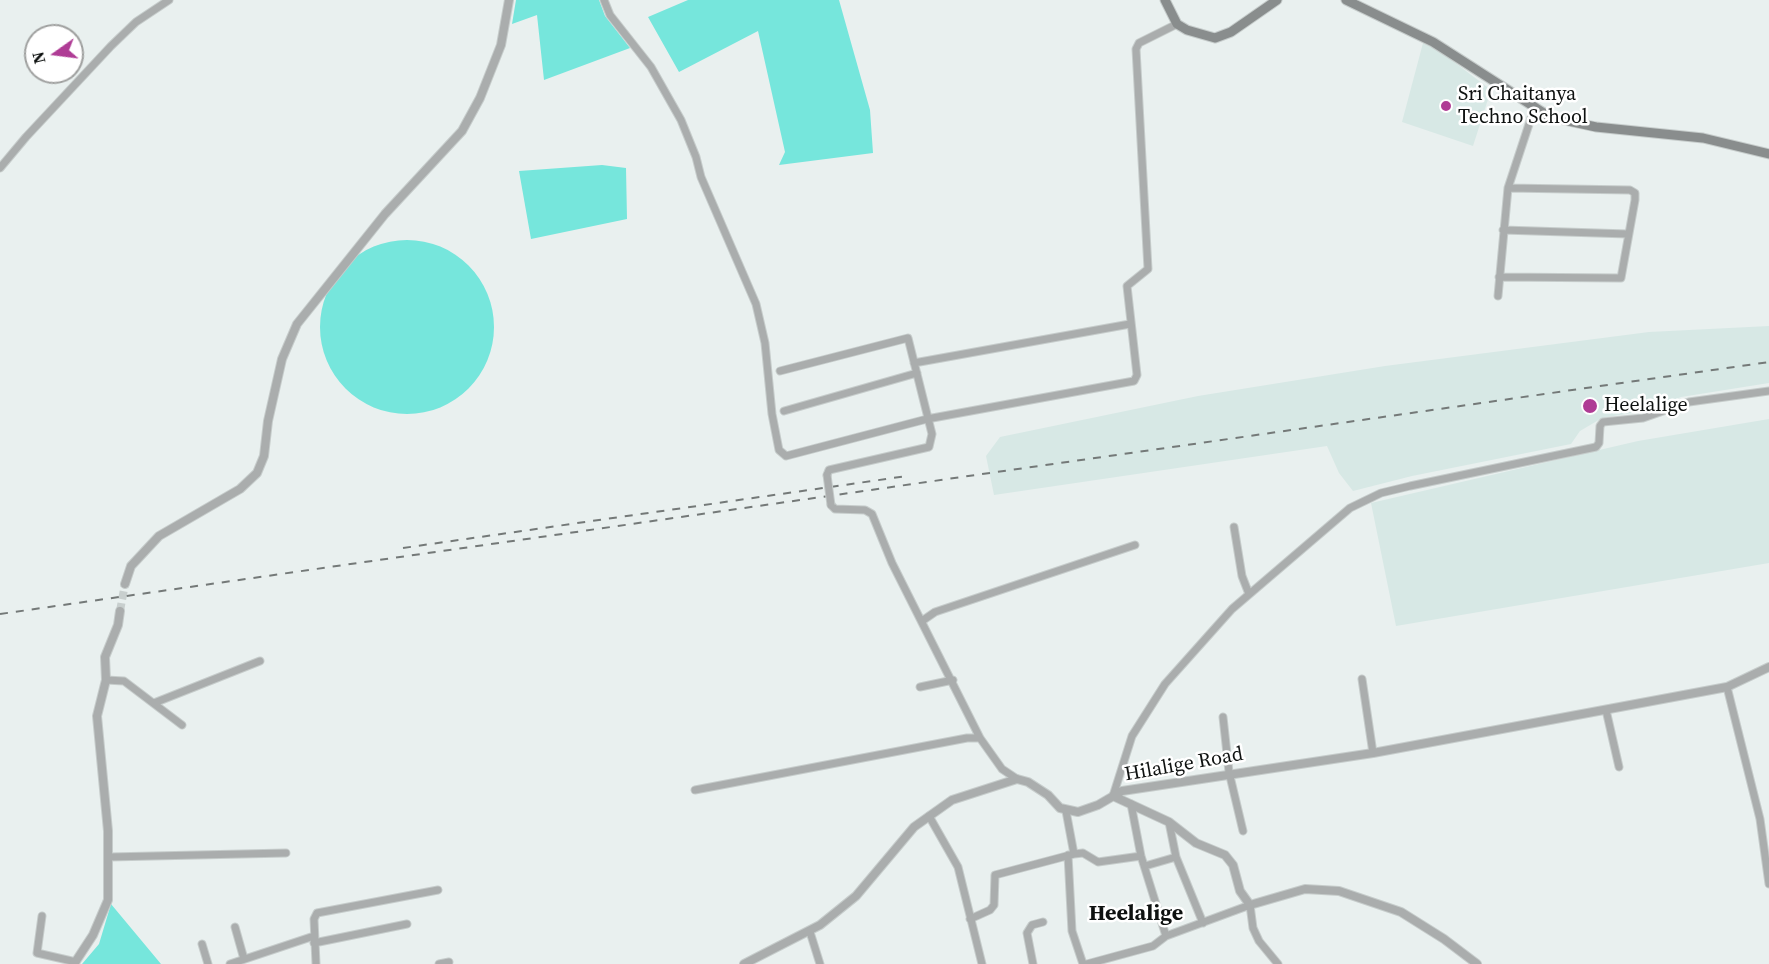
<!DOCTYPE html>
<html>
<head>
<meta charset="utf-8">
<style>
	body { margin:0 }
	#map { position:relative; width:1769px; height:964px; overflow:hidden; background:#e9f0ef; font-family:"Source Serif 4",serif }
	canvas { display:block }
	.north { position:absolute; left:24px; top:24px; width:60px; height:60px; box-sizing:border-box; background:#fff; border:2px solid #9fa09f; border-radius:50%; rotate:256deg; font-size:16px; font-weight:700; line-height:24px; text-align:center; color:#0e1110 }
	.north::after { content:''; display:block; margin:auto; width:21px; height:27px; background:#af3c95; clip-path:polygon(50% 0,100% 100%,50% 72%,0 100%) }
</style>
</head>
<body>
<div id="map">
<canvas width="1769" height="964"></canvas>
<div class="north">N</div>
</div>
<script>
const g = document.querySelector('canvas').getContext('2d');
g.lineJoin = 'round';
function paint(path, color) { g.fillStyle = color; g.fill(path, 'evenodd'); }
const poly = rows => new Path2D(rows.map(r => 'M' + r).join(''));
function stroke(path, color, width, dash) { g.strokeStyle = color; g.lineWidth = width; g.lineCap = dash ? 'butt' : 'round'; g.setLineDash(dash || []); g.stroke(path); }
function label(font, color, halo, rows, align = 'center') {
  g.font = font + ' "Source Serif 4",serif'; g.lineWidth = 5; g.setLineDash([]); g.textBaseline = 'middle'; g.strokeStyle = halo; g.fillStyle = color; for (const [text, x, y, turn = 0] of rows) {
    g.save(); g.translate(x, y); g.rotate((+turn || 0) * Math.PI / 180); g.textAlign = isNaN(turn) ? turn : align; if (halo) g.strokeText(text, 0, 0); g.fillText(text, 0, 0); g.restore();
  }
}
paint(poly([
	[1423,43,1441,52,1491,90,1473,146,1402,122],
	[1769,326,1769,383,1681,397,1649,410,1602,418,1580,431,1571,444,1412,476,1353,491,1339,473,1327,446,994,495,986,456,1000,437,1198,396,1385,366,1649,332],
	[1769,419,1769,563,1396,626,1371,503,1638,441]
]), '#d7e8e5');
paint(poly([
	[516,0,599,0,605,16,630,48,544,80,537,15,512,24],
	[688,0,839,0,870,110,873,153,779,165,785,152,758,31,679,72,648,17],
	[602,165,626,168,627,219,531,239,519,171],
	'320 327a87 87 0 1 1 174 0a87 87 0 1 1-174 0Z',
	[111,904,161,964,82,964,99,944]
]), '#76e6dc');
stroke(poly([
	[120,611,125,584]
]), '#c8cfce', 8, [8, 4]);
const minor = poly([
	[604,0,610,15,651,67,681,120,696,157,701,177,756,304,765,343,772,414,779,450,786,456,927,419,1134,381,1137,375,1127,286,1148,269,1136,49,1139,43,1177,24],
	[0,168,26,137,111,46,136,22,169,0],
	[1503,230,1628,234],
	[1499,277,1621,278,1635,200,1635,193,1630,190,1508,188],
	[1498,296,1508,188,1535,106],
	[914,363,1130,324],
	[780,371,908,338,932,434,929,447,829,470,827,475],
	[784,411,917,373],
	[831,505,835,509,865,510,872,514,892,563,980,738,1002,769,1017,779],
	[1234,527,1242,576,1249,594],
	[922,621,935,612,1135,545],
	[1362,679,1373,753],
	[106,680,124,681,182,725],
	[920,687,953,680],
	[1727,687,1760,819,1769,884],
	[154,703,260,661],
	[1606,710,1619,767],
	[1223,717,1229,772,1243,831],
	[695,790,967,738,980,738],
	[1113,796,1132,736,1165,684,1232,609,1350,508,1381,493,1410,486,1596,447,1599,443,1600,426,1603,422,1643,418,1689,402,1769,391],
	[1131,804,1141,856,1166,936],
	[1066,811,1074,854],
	[929,816,958,867,982,964],
	[1169,822,1176,857],
	[1068,855,1072,931,1083,964],
	[109,857,286,853],
	[1145,866,1176,857,1203,923],
	[42,916,37,953,76,962],
	[970,919,990,910,994,905,995,875,1074,854,1083,853,1098,862,1141,856],
	[235,927,244,959],
	[810,932,820,964],
	[314,943,407,924],
	[202,944,208,964],
	[230,964,314,936],
	[316,964,314,919,317,913,438,890],
	[439,964,449,962],
	[1033,964,1027,933,1032,925,1043,922],
	[1087,964,1153,946,1166,936,1250,905,1253,928,1259,941,1278,964]
]);
const tertiary = poly([
	[125,584,131,566,159,536,240,489,257,473,264,456,268,421,282,359,297,324,385,214,462,131,480,98,501,45,509,0],
	[1113,796,1169,822,1196,843,1225,855,1233,865,1240,891,1250,905,1305,889,1339,891,1401,912,1444,939,1477,964],
	[74,964,93,935,108,900,108,831,97,716,106,680,105,657,118,625,120,611],
	[744,964,820,925,856,896,914,827,952,800,1017,779,1028,782,1048,795,1060,808,1078,812,1098,805,1122,791,1373,753,1727,687,1769,667]
]);
const secondary = poly([
	[1165,0,1177,24,1187,30,1215,38,1231,32,1277,0],
	[1346,0,1433,42,1550,117,1596,127,1703,138,1769,154]
]);
stroke(minor, '#c6cccb', 9);
stroke(tertiary, '#c6cccb', 10);
stroke(secondary, '#c6cccb', 11);
stroke(minor, '#aaadad', 7);
stroke(tertiary, '#aaadad', 8);
stroke(secondary, '#898d8d', 9);
stroke(poly([
	[403,548,907,476],
	[0,614,1769,362]
]), '#747978', 2, [8, 8]);
const minorBridge = poly([
	[827,475,831,505]
]);
stroke(minorBridge, '#c6cccb', 9, []);
stroke(minorBridge, '#aaadad', 7);
for (const [x, y, r, color] of [
	[1446,106,6,"#af3c95"],
	[1590,406,8,"#af3c95"]
]) { const dot = new Path2D(); dot.arc(x, y, r, 0, 2 * Math.PI); g.fillStyle = color; g.fill(dot); stroke(dot, '#fff', 2); }
label('20px', '#0e1110', '#fff', [
	["Sri Chaitanya",1458,95],
	["Techno School",1458,118],
	["Heelalige",1604,406]
], 'left');
label('20px', '#0e1110', '#fff', [
	["Hilalige Road",1184,765,-10]
]);
label('bold 22px', '#0e1110', '#fff', [
	["Heelalige",1136,914]
]);
</script>
</body>
</html>
